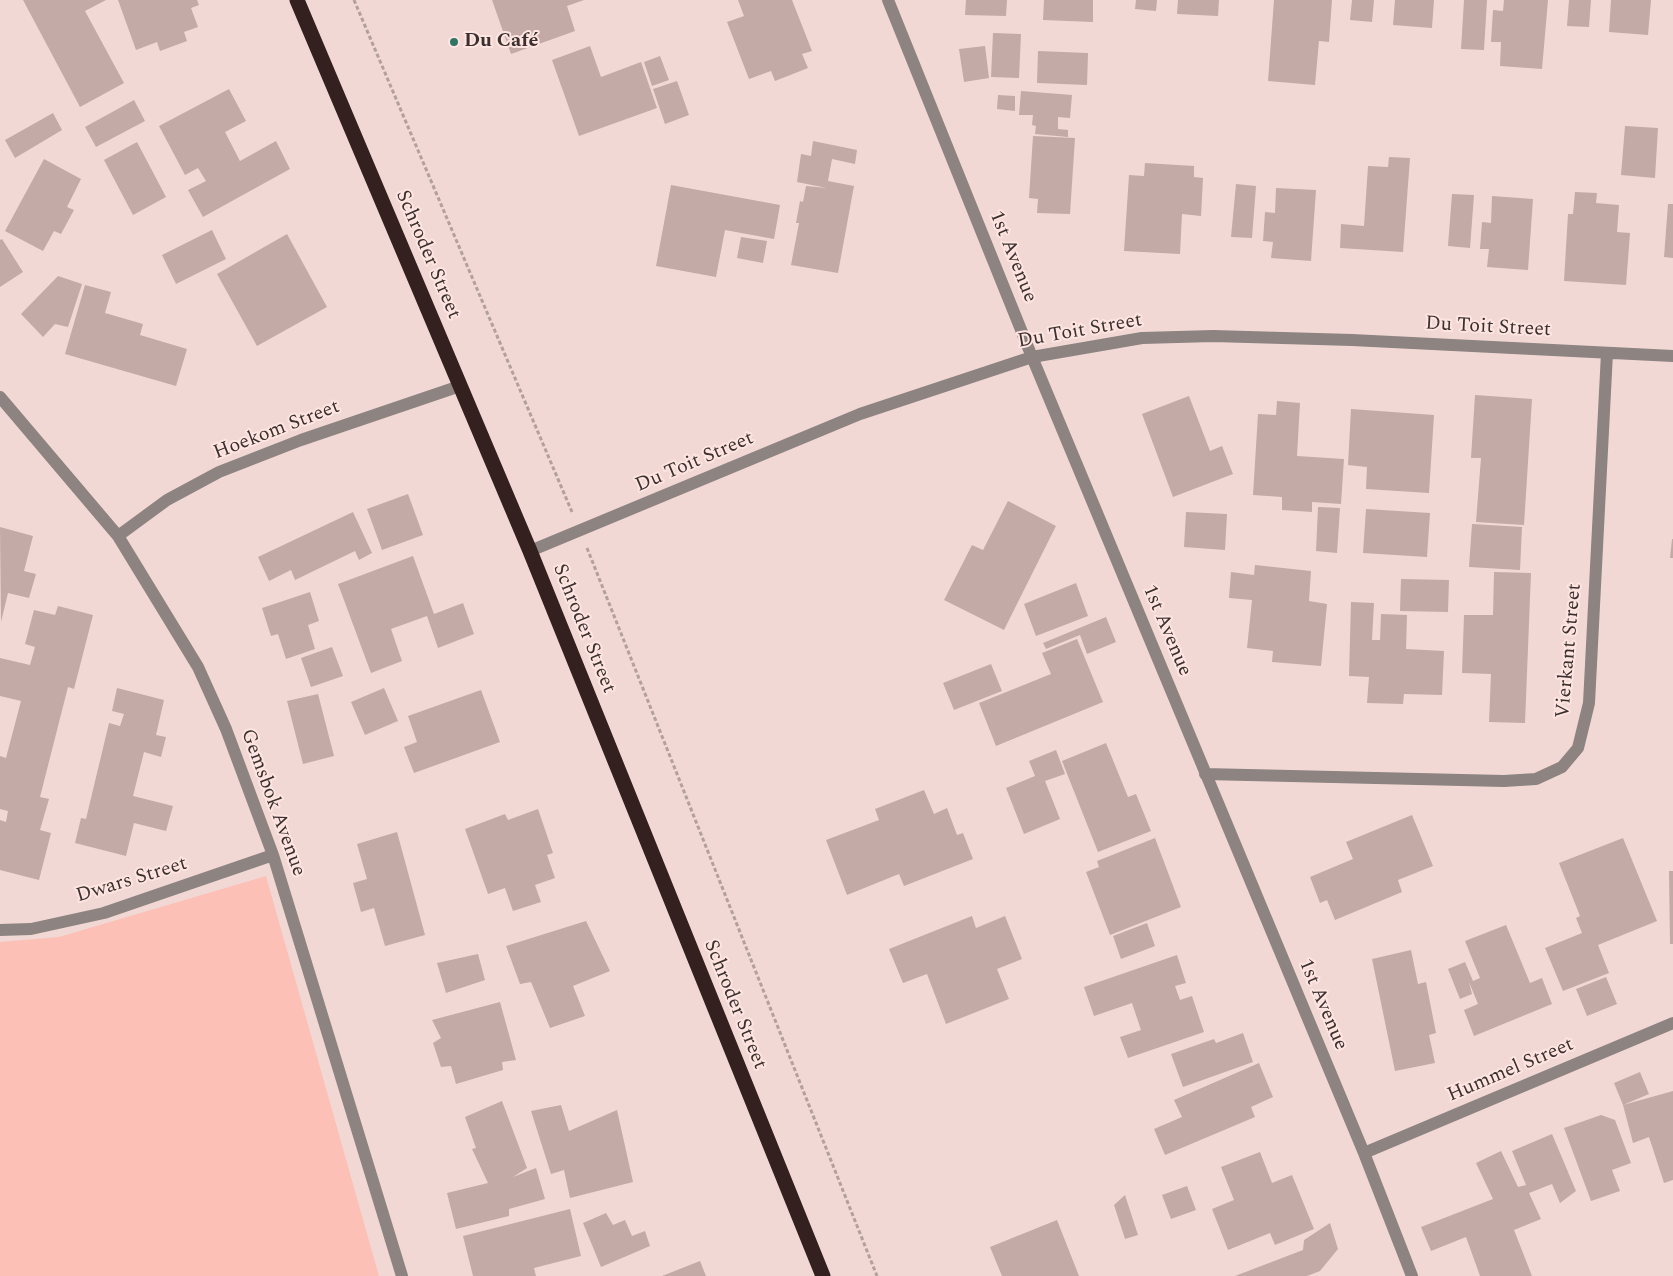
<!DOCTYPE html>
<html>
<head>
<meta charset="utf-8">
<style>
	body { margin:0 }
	canvas { display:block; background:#f1d8d4 }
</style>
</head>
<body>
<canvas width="1673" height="1276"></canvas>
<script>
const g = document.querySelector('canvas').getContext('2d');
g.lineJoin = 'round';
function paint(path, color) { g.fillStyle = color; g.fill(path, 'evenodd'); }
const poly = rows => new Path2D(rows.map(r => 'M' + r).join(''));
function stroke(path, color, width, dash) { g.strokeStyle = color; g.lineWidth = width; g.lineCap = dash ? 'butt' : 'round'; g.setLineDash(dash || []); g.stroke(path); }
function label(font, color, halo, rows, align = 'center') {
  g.font = font + ' Spectral,serif'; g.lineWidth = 4; g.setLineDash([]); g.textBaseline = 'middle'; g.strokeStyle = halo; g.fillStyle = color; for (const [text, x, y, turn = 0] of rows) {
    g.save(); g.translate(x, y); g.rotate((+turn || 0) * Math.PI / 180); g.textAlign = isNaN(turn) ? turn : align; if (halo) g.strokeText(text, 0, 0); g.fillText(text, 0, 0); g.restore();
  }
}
paint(poly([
	[266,876,379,1276,0,1276,0,942,59,937]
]), '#fcc0b7');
paint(poly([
	[23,0,106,0,85,11,124,83,80,107],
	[118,0,197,0,199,5,191,8,198,27,184,32,187,41,160,51,157,42,136,50],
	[492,0,584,0,567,6,575,31,511,54],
	[738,0,792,0,812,51,802,54,808,68,775,81,771,71,749,79,727,22,744,16],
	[966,0,1007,0,1006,16,965,15],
	[1044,0,1093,0,1093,22,1043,20],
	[1136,0,1157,0,1156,11,1135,9],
	[1178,0,1219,0,1218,16,1177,14],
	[1274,0,1332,0,1329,42,1319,41,1315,85,1268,81],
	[1352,0,1374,0,1372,22,1350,20],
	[1395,0,1434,0,1432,28,1393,25],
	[1464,0,1487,0,1484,50,1461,49],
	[1504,0,1548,0,1542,69,1500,66,1501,42,1491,42,1493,10,1503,11],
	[1569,0,1591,0,1589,27,1567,26],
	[1611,0,1651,0,1648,35,1609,32],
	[993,33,1021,34,1019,78,991,77],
	[590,46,601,77,641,62,657,108,579,136,552,60],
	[985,46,989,78,964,82,959,49],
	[1038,51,1088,53,1087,85,1037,83],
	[660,56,669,80,652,86,644,62],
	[677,81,689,115,665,124,653,89],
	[229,89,246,121,225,132,240,161,276,141,290,169,203,217,188,190,206,181,198,168,185,175,159,126],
	[1021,91,1072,95,1070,118,1058,117,1058,129,1068,130,1068,137,1035,134,1036,126,1032,125,1033,115,1019,115],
	[998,95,1015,96,1015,111,997,109],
	[134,100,145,121,96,147,85,127],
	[53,113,62,130,15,158,5,140],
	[1625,126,1658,128,1655,178,1621,175],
	[1033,136,1075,138,1070,214,1037,213,1038,199,1029,198],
	[813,141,857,150,855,164,832,159,828,181,854,186,838,273,791,265,799,223,796,223,800,201,803,202,806,186,827,188,797,182,801,154,811,156],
	[137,142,166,197,133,215,104,160],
	[1389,157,1410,158,1403,252,1340,248,1341,224,1364,226,1368,166,1388,167],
	[44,159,81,179,67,207,74,210,61,234,54,231,43,251,5,231],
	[1145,163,1194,166,1194,177,1203,178,1201,216,1182,214,1180,254,1124,251,1129,175,1144,176],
	[1236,184,1256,186,1252,238,1231,237],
	[671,185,780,205,774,239,725,230,716,277,656,266],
	[1276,188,1316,190,1311,261,1271,258,1273,242,1263,241,1265,212,1275,213],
	[1575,192,1597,193,1596,203,1619,205,1617,232,1630,233,1626,285,1564,281,1568,214,1573,214],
	[1452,194,1474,195,1470,248,1448,246],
	[1492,196,1533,199,1528,270,1487,267,1489,249,1480,249,1482,222,1491,223],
	[1668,204,1673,204,1673,258,1664,257],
	[212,230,226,259,176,284,162,255],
	[287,234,327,307,257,346,217,274],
	[741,237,767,241,763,263,737,258],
	[2,239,23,272,0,287,0,240],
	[58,276,82,284,68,327,55,324,43,337,21,314],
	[85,285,111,292,105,313,143,324,140,335,187,349,176,386,65,354],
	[1475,395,1532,399,1524,525,1476,522,1481,458,1471,458],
	[1189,396,1210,451,1222,446,1233,474,1173,497,1142,414],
	[1277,401,1300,403,1297,456,1344,459,1341,504,1312,502,1312,512,1282,510,1282,497,1253,495,1258,414,1276,415],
	[1351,409,1434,415,1429,493,1366,489,1367,467,1348,465],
	[408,494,423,535,382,550,367,509],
	[1008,501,1056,526,1004,630,944,600,972,545,983,550],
	[1318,507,1340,508,1337,553,1316,551],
	[1366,509,1430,513,1427,557,1363,553],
	[353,512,372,553,359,560,355,551,295,580,291,570,269,581,258,557],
	[1186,512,1227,514,1225,550,1184,547],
	[1472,524,1522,527,1520,570,1469,567],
	[0,527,33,536,24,571,36,574,29,598,8,593,1,622],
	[1672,539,1673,539,1673,558,1670,558],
	[413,556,434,614,463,603,474,634,438,648,427,616,391,629,402,661,371,673,338,584],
	[1255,565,1311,571,1309,601,1327,604,1321,666,1272,662,1273,651,1247,648,1252,600,1229,598,1231,572,1254,575],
	[1494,572,1531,573,1525,723,1489,722,1491,674,1462,673,1464,615,1493,615],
	[1401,579,1449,580,1448,612,1400,611],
	[1076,583,1088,616,1036,636,1024,604],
	[310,592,319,621,308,625,315,649,286,659,278,634,271,636,262,608],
	[1351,602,1374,603,1372,640,1380,640,1381,614,1407,615,1406,649,1444,651,1442,695,1404,694,1403,704,1367,703,1369,677,1349,676],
	[58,606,93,615,74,689,68,687,40,797,49,799,40,830,51,833,39,880,0,870,0,820,6,822,8,811,0,809,0,756,6,758,21,701,0,696,0,658,30,665,35,647,25,644,34,610,55,615],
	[1106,617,1116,642,1087,654,1080,635,1046,649,1043,643],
	[1077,639,1103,702,996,746,979,703,1051,674,1042,653],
	[332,647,343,676,311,687,301,658],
	[991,664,1002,691,954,710,943,683],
	[117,688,164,700,156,735,166,737,161,757,144,752,133,796,173,806,166,831,134,823,126,856,75,843,81,818,86,819,109,723,120,726,124,714,112,711],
	[384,688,398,721,365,735,351,702],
	[481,690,500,742,414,773,404,747,417,742,408,716],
	[318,694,334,756,303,764,287,701],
	[1106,743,1128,797,1136,794,1151,831,1098,852,1062,761],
	[1056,750,1065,774,1045,781,1060,819,1024,834,1006,788,1035,776,1029,761],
	[924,790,934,814,947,808,957,835,963,833,973,859,904,886,899,874,847,895,826,840,879,820,875,809],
	[538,809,553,853,547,855,555,878,535,885,541,902,513,911,505,888,488,894,465,829,505,814,508,820],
	[1412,815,1433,866,1398,880,1402,892,1335,920,1327,900,1320,903,1310,877,1353,859,1346,842],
	[397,832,425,935,385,946,374,908,361,912,353,883,367,879,357,844],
	[1155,838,1181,907,1110,935,1086,872,1099,867,1097,861],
	[1623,838,1657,921,1598,945,1609,973,1563,991,1545,948,1582,933,1576,918,1580,916,1559,863],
	[1669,871,1673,871,1673,944,1670,944],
	[972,916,976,928,1005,916,1022,959,997,969,1009,999,946,1024,927,974,903,983,889,949],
	[586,921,610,971,573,986,585,1016,550,1028,531,982,520,984,506,946],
	[1147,923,1155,946,1121,959,1113,936],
	[1506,925,1530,983,1542,978,1552,1004,1474,1036,1464,1010,1478,1004,1469,982,1472,994,1460,999,1448,969,1465,962,1473,981,1480,978,1465,941],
	[1411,950,1418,984,1426,982,1436,1033,1429,1035,1435,1063,1395,1071,1372,959],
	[478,954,485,980,446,993,437,963],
	[1177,955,1186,983,1175,986,1180,1000,1192,996,1204,1032,1128,1058,1120,1037,1141,1030,1132,1003,1094,1016,1084,987],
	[1606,977,1617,1004,1587,1016,1576,989],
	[500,1002,516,1060,502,1062,503,1070,456,1084,451,1066,441,1067,433,1043,441,1038,432,1020],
	[1243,1033,1253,1062,1183,1087,1171,1054,1214,1039,1216,1043],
	[1259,1063,1273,1097,1251,1107,1255,1117,1165,1155,1154,1129,1182,1117,1174,1100],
	[1640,1072,1649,1094,1623,1105,1673,1091,1673,1180,1664,1183,1649,1137,1633,1143,1623,1105,1614,1083],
	[502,1101,527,1168,513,1177,536,1168,545,1199,509,1209,509,1216,456,1229,447,1193,488,1183,472,1149,476,1148,465,1117],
	[561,1105,569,1131,617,1110,633,1182,570,1198,564,1170,551,1174,531,1111],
	[1601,1115,1615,1120,1631,1163,1612,1170,1620,1191,1591,1201,1564,1128],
	[1552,1134,1576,1191,1560,1203,1552,1184,1529,1193,1541,1219,1514,1230,1532,1276,1480,1276,1466,1237,1431,1251,1421,1227,1493,1199,1476,1163,1501,1151,1518,1187,1526,1185,1512,1151],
	[1260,1152,1272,1183,1292,1175,1314,1229,1275,1245,1270,1233,1228,1250,1212,1209,1234,1200,1221,1167],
	[1187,1186,1196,1210,1171,1219,1162,1195],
	[1125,1195,1138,1235,1125,1239,1114,1205],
	[570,1209,581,1256,534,1268,536,1276,473,1276,463,1236],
	[606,1213,613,1225,625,1220,632,1236,645,1231,650,1246,601,1267,583,1223],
	[1057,1220,1079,1276,1002,1276,990,1247],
	[1330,1223,1338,1249,1320,1271,1307,1276,1235,1276,1303,1250,1304,1240],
	[700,1261,706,1276,662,1276]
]), '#c3aaa7');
stroke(poly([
	[354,0,572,512],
	[587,548,877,1276]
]), '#b39f9c', 3, [4, 2.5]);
stroke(poly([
	[888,0,1032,357,1364,1153,1412,1276],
	[0,397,118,536,198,667,226,729,273,855,402,1276],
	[118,536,167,500,219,472,301,440,460,386],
	[530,551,860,414,1032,357,1142,338,1213,336,1352,340,1673,356],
	[1205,774,1504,781,1536,779,1562,767,1578,748,1589,703,1607,353],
	[0,930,31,929,104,913,273,855],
	[1364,1153,1673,1023]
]), '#8d8381', 12);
stroke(poly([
	[297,0,530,551,823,1276]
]), '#34211f', 15);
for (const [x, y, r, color] of [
	[454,42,5,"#307466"]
]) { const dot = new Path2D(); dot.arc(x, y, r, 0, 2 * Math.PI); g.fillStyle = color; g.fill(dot); stroke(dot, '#ffe5e1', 2); }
label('bold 20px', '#3a302f', '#ffe5e1', [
	["Du Café",464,42]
], 'left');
label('20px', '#3a302f', '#ffe5e1', [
	["Schroder Street",427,255,67],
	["1st Avenue",1012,257,68],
	["Du Toit Street",1488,328,3],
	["Du Toit Street",1080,332,-10],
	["Hoekom Street",277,431,-21],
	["Du Toit Street",695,463,-23],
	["Schroder Street",583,629,68],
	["1st Avenue",1166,631,67],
	["Vierkant Street",1570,651,-85],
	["Gemsbok Avenue",272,803,70],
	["Dwars Street",132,881,-17],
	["Schroder Street",734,1005,68],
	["1st Avenue",1322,1005,67],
	["Hummel Street",1511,1071,-23]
]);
</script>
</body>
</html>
